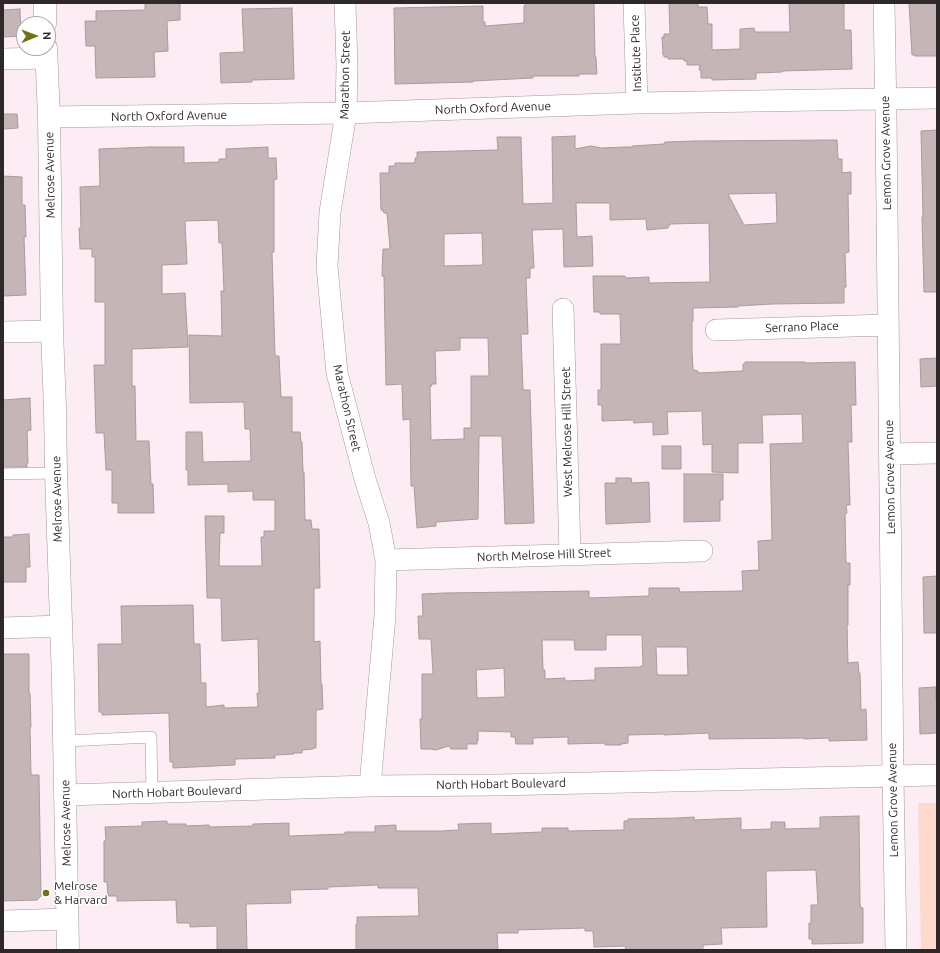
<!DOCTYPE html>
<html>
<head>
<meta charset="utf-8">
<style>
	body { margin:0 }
	#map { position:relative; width:940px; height:953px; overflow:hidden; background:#fcedf4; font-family:Ubuntu,sans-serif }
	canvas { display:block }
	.frame { position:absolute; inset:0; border:4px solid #2e282b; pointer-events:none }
	.north { position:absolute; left:16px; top:16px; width:40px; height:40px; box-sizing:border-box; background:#fff; border:1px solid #aba9aa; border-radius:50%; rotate:89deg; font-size:11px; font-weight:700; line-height:16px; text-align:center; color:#2e282b }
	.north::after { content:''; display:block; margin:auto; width:14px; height:18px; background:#6e7319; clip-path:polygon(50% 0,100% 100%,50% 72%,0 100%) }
</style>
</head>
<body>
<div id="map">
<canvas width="940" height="953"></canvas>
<div class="frame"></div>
<div class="north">N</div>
</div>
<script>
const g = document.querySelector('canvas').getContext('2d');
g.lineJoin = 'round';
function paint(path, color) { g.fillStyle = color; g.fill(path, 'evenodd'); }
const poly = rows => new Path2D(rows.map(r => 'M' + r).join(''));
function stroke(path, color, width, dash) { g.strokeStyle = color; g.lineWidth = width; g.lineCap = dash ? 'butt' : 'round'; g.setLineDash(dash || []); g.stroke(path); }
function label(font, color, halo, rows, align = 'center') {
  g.font = font + ' Ubuntu,sans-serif'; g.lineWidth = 3; g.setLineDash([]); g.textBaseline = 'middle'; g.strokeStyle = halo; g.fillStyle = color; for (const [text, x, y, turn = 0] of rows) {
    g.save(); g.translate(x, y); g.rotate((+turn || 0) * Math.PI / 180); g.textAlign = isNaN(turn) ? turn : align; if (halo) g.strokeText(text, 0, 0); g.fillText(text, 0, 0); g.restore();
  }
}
paint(poly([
	[918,803,937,803,937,950,921,950]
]), '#fdd9ce');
const building = poly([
	[145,3,180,3,180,20,167,21,168,51,154,52,155,77,96,78,95,46,86,46,85,21,96,21,96,11,145,10,145,3],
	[525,3,594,3,595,57,596,57,597,74,579,74,579,76,533,76,533,78,473,81,473,82,395,84,394,8,483,6,483,22,485,22,485,26,524,23,524,6,525,6,525,3],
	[669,3,698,3,698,7,707,7,708,24,712,24,712,50,740,49,740,29,754,28,755,32,790,32,789,3,844,3,844,30,851,30,852,69,782,71,782,72,756,73,756,79,712,80,712,78,701,78,701,70,699,70,700,65,687,65,687,61,684,61,684,59,668,59,668,57,664,57,664,55,663,55,662,37,664,37,664,34,670,34,669,3],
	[909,3,937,3,937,56,915,56,915,55,912,55,909,3],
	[292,8,294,79,252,80,252,82,221,83,220,53,244,52,242,9,292,8],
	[20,9,21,36,3,37,3,10,20,9],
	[3,114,17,114,18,128,3,129,3,114],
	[937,130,937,292,924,292,922,217,923,217,921,131,937,130],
	[575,136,575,149,591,146,601,148,625,147,632,147,632,146,664,144,665,142,695,141,837,140,838,159,842,159,842,173,851,172,851,194,848,194,849,252,845,253,846,287,844,287,844,303,772,304,738,306,738,307,693,308,693,321,692,321,692,351,693,370,698,371,698,373,743,371,743,364,745,364,745,362,805,362,805,363,855,362,856,405,851,405,852,442,848,442,850,505,846,505,847,513,845,514,846,563,850,563,850,585,848,585,848,625,847,625,848,663,858,662,859,673,860,673,861,710,866,709,867,740,829,741,829,738,804,739,803,738,709,739,709,733,664,735,664,734,628,735,628,743,621,744,621,745,605,745,605,743,568,744,568,737,533,738,533,744,516,744,515,737,511,737,511,732,478,731,478,741,477,741,477,744,467,744,467,749,451,749,449,746,436,750,430,749,421,749,420,719,422,719,422,674,433,674,431,639,419,639,418,616,423,616,422,594,444,593,589,591,589,598,649,596,649,588,679,588,680,592,743,591,742,571,759,570,758,541,772,540,770,444,803,443,802,414,762,415,763,443,738,443,738,473,712,472,712,444,703,445,702,411,667,412,668,434,653,435,653,422,634,423,633,420,602,421,602,405,598,405,598,390,601,390,601,344,621,344,620,314,600,314,600,312,594,312,593,276,625,276,626,278,649,277,649,283,710,282,709,223,670,224,668,228,647,230,646,219,610,220,610,203,576,203,577,237,592,236,593,266,564,267,563,229,532,230,534,268,530,268,530,278,526,278,528,334,521,334,523,390,530,390,534,523,505,524,502,436,479,436,478,519,436,522,436,526,417,528,414,486,411,486,410,419,403,420,402,384,386,385,384,276,382,276,383,249,389,249,389,248,390,248,387,213,384,213,383,210,381,210,380,173,389,173,389,166,395,166,395,163,415,163,415,158,417,158,417,152,498,150,497,137,521,137,523,204,553,203,552,137,575,136],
	[776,193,777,223,744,225,728,194,776,193],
	[482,233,483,265,444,266,444,234,482,233],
	[460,338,488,338,489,376,471,376,471,428,464,428,464,439,431,440,430,386,432,386,431,384,436,384,435,351,460,350,460,338],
	[606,635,642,635,643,666,641,666,641,667,595,668,595,680,565,681,565,678,545,679,545,670,543,670,542,640,574,640,575,650,606,650,606,635],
	[656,647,687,647,688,675,657,675,656,647],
	[504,668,505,697,477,698,476,670,504,668],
	[150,147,184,147,184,163,219,162,219,159,226,159,226,149,268,147,268,158,276,158,277,179,274,180,274,252,272,252,275,356,279,356,281,397,292,397,292,432,300,432,301,442,302,442,303,472,304,472,305,520,311,520,312,529,319,529,320,588,314,588,314,642,320,641,321,684,322,684,323,709,316,710,316,748,313,748,313,749,302,750,302,753,293,753,294,754,275,755,275,758,235,759,235,765,173,768,173,762,170,762,169,713,102,715,102,712,99,712,98,644,122,644,121,606,193,605,194,644,200,644,201,683,206,683,206,707,224,705,224,708,258,707,257,693,259,693,258,639,222,641,221,598,207,598,205,516,224,516,224,533,220,533,219,566,262,566,261,537,264,537,264,531,275,531,275,500,253,500,253,491,228,492,228,484,188,485,188,470,186,470,186,432,202,432,203,462,251,461,250,429,245,429,244,402,190,403,189,335,222,336,221,291,224,291,222,243,219,243,218,220,185,221,187,264,162,265,162,294,185,293,188,347,132,349,132,386,135,386,136,441,149,441,151,484,153,484,154,513,118,513,118,503,112,503,112,470,106,470,104,433,96,433,94,365,105,365,105,302,95,302,95,257,92,257,92,249,80,249,79,228,81,228,80,187,100,186,99,149,150,147],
	[3,176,22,177,22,205,25,205,26,237,24,237,26,295,3,296,3,176],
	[937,358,937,386,921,387,920,359,937,358],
	[30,398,31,430,27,431,28,463,27,463,27,467,3,467,3,400,30,398],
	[662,446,681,446,681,469,662,469,662,446],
	[684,474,723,474,723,500,720,500,720,521,684,522,684,474],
	[616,478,631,478,632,483,649,482,650,522,606,524,605,483,616,483,616,478],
	[29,534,30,567,26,567,26,582,3,582,3,537,13,537,13,535,29,534],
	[937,576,937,633,924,633,923,577,937,576],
	[3,654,29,654,29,693,30,693,31,727,30,727,31,775,39,775,41,896,37,900,3,901,3,654],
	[936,687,936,701,937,701,937,733,920,734,919,688,936,687],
	[859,816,860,904,861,908,863,908,863,943,812,944,812,939,809,939,809,923,811,923,811,905,818,905,816,870,766,871,767,927,721,928,722,944,703,945,703,950,626,950,625,946,594,947,593,931,585,931,585,928,518,930,518,933,497,933,498,950,356,950,356,924,357,924,357,917,419,916,418,888,378,888,378,885,328,887,328,889,290,890,291,903,246,904,247,950,217,950,217,926,190,927,190,923,177,923,176,900,117,901,117,896,108,896,107,882,104,882,104,841,106,841,105,827,142,826,142,822,167,821,167,824,186,824,186,826,209,825,209,827,253,826,253,824,289,823,289,836,345,834,345,832,375,832,375,826,396,825,396,831,441,831,459,830,458,824,491,823,491,834,542,832,542,828,568,828,568,831,624,830,624,821,628,821,628,819,677,818,694,817,694,820,741,818,741,830,771,829,771,822,785,822,785,829,820,828,820,817,859,816]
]);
paint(building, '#c4b5b6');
stroke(building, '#a99a9b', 1);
const service = poly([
	[3,474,56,473],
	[64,741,88,740,151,737,152,793]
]);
const minor = poly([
	[345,3,347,66,346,113,330,212,327,266,337,373,365,479,379,523,386,560,385,616,370,786],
	[634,3,637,103],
	[884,3,886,116,893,776,896,950],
	[3,59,46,58],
	[49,117,346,113,637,103,937,98],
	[563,309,570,554],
	[716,330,888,325],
	[3,332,52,331],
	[889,454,937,453],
	[386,560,702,551],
	[3,628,60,626],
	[65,795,370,786,498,785,937,775],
	[3,921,67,919]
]);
const secondary = poly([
	[45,3,45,24],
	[46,48,49,117,52,331,55,408,56,473,63,682,68,950]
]);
stroke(service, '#a3969c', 12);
stroke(minor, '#a3969c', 22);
stroke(secondary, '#a3969c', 23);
stroke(service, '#fff', 11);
stroke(minor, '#fff', 21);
stroke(secondary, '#fff', 22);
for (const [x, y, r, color] of [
	[46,893,4,"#6e7319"]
]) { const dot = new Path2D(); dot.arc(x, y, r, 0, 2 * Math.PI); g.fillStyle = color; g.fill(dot); stroke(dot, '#fff', 1.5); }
label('12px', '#2e282b', '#fff', [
	["Institute Place",636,53,-92],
	["Marathon Street",345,75,-89],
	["North Oxford Avenue",493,108,-2],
	["North Oxford Avenue",169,116,-1],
	["Lemon Grove Avenue",886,153,-91],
	["Melrose Avenue",50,175,-91],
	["Serrano Place",802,327,-2],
	["Marathon Street",347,408,77],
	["West Melrose Hill Street",567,432,-91],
	["Lemon Grove Avenue",890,477,-91],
	["Melrose Avenue",57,499,-91],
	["North Melrose Hill Street",544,555,-2],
	["North Hobart Boulevard",501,784,-1],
	["North Hobart Boulevard",177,792,-2],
	["Lemon Grove Avenue",893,800,-91],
	["Melrose Avenue",66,823,-91]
]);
label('12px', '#2e282b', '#fff', [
	["Melrose",54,886],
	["& Harvard",54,900]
], 'left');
</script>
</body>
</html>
